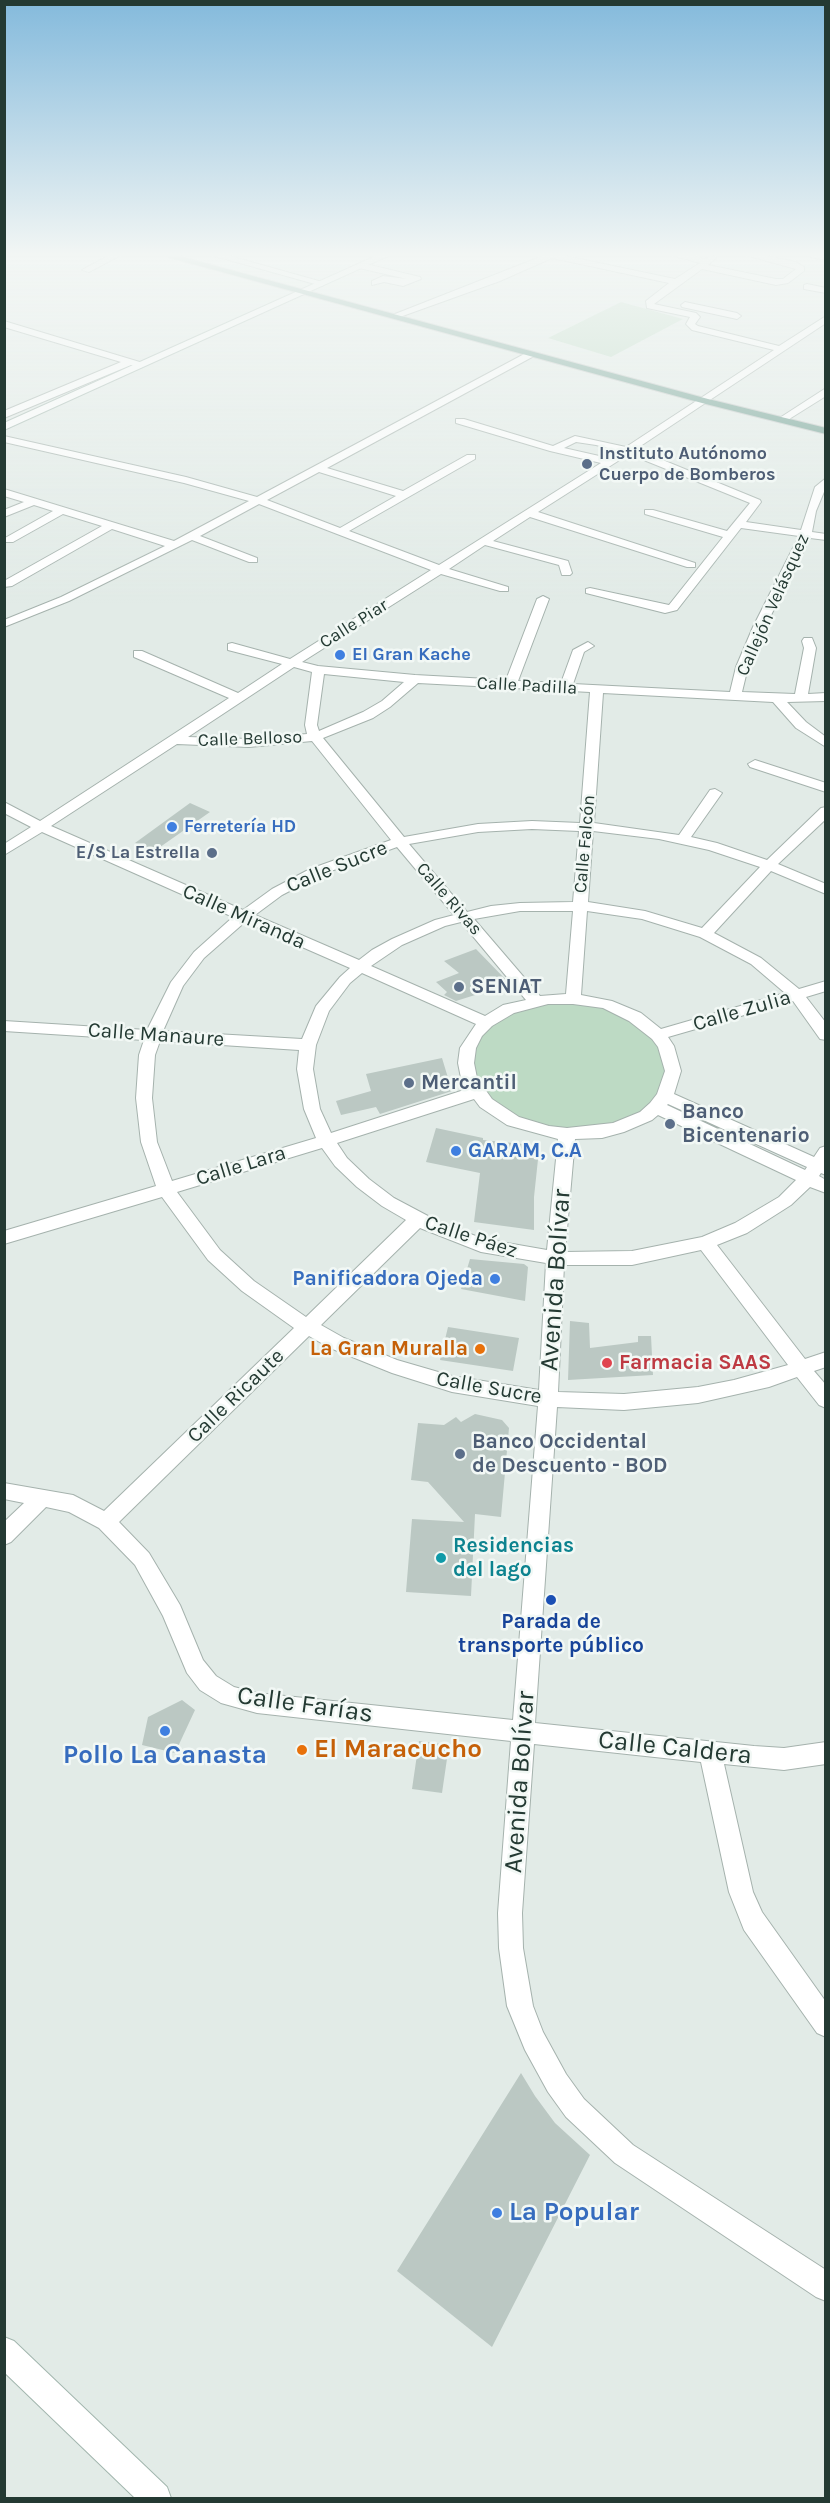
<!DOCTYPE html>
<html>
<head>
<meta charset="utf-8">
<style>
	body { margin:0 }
	#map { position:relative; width:830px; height:2503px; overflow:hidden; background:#e2ebe7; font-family:Karla,sans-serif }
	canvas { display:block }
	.frame { position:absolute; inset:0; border:6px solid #243a33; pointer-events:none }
</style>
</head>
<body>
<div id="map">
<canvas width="830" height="2503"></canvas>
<div class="frame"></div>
</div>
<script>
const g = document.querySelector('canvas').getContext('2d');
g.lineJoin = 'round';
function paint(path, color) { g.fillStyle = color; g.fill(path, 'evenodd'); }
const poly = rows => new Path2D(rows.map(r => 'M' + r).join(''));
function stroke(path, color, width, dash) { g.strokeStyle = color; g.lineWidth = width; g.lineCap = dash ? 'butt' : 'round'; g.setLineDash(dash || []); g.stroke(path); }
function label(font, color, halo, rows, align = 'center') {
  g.font = font + ' Karla,sans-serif'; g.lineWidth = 5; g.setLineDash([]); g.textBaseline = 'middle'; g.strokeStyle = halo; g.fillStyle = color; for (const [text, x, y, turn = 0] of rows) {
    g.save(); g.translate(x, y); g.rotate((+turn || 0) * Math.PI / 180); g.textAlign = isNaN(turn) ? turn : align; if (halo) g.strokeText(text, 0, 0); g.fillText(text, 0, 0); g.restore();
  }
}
paint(poly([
	[621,302,683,319,611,357,548,338],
	[573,999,635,1017,671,1059,661,1101,602,1132,530,1127,477,1092,468,1048,497,1015]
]), '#bddac4');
paint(poly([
	[190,803,210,812,153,852,135,843],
	[476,949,510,984,456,1001,444,995,447,992,436,982,459,973,444,961],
	[442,1058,452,1091,380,1114,376,1107,341,1115,336,1101,371,1091,366,1074],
	[436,1128,483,1138,483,1140,533,1145,539,1150,534,1197,534,1230,474,1222,480,1173,426,1162],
	[470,1259,524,1264,528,1267,525,1301,461,1289],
	[570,1321,589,1323,590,1348,638,1342,638,1336,651,1336,653,1375,568,1380],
	[448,1327,519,1338,513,1371,440,1360],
	[475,1414,502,1420,509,1428,501,1517,475,1514,471,1596,406,1592,412,1519,464,1522,428,1482,411,1480,418,1423,444,1425,456,1417,461,1422],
	[182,1700,195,1710,175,1753,142,1745,148,1717],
	[419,1741,449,1745,442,1793,412,1789],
	[521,2073,535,2096,555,2123,590,2155,492,2347,397,2271]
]), '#bbc8c3');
const street = poly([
	[110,255,121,255,89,272,82,270,110,255],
	[211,255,226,255,326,283,322,286,211,255],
	[545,255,561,255,675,279,700,263,671,255,688,255,705,259,712,256,716,258,708,265,776,279,783,279,796,269,745,255,762,255,796,262,804,267,804,271,788,283,776,285,702,269,654,304,696,313,700,317,695,324,698,326,779,346,826,316,826,323,636,449,760,500,761,502,746,522,801,530,815,487,826,478,826,487,816,511,812,532,826,534,826,540,810,538,765,627,748,667,742,692,795,694,804,648,802,641,804,638,812,638,816,648,808,694,826,693,826,701,787,702,806,722,826,737,826,747,796,728,773,702,603,693,594,823,679,835,710,790,715,789,722,793,691,837,717,843,767,860,821,808,826,807,826,819,778,864,826,884,826,894,771,871,714,933,761,958,799,989,826,981,826,991,806,997,826,1023,826,1040,820,1039,793,1001,668,1037,674,1046,681,1071,674,1094,814,1157,820,1148,826,1146,826,1175,821,1173,819,1176,826,1180,826,1193,810,1187,791,1205,747,1233,717,1245,805,1359,826,1352,826,1367,814,1371,826,1385,826,1408,819,1405,797,1377,769,1387,698,1403,624,1410,557,1407,535,1723,754,1746,784,1748,826,1742,826,1764,784,1770,724,1764,753,1892,762,1912,826,2002,826,2037,817,2033,744,1930,729,1892,701,1762,534,1744,522,1913,523,1948,533,2006,543,2032,566,2074,584,2099,633,2145,826,2270,826,2301,816,2297,615,2163,566,2117,548,2092,525,2050,507,2006,499,1948,498,1913,511,1741,257,1713,221,1703,200,1690,187,1673,163,1616,135,1565,99,1528,69,1512,46,1507,11,1542,4,1545,4,1522,24,1503,4,1499,4,1483,73,1495,104,1511,294,1328,242,1291,208,1260,162,1197,4,1244,4,1231,156,1186,141,1142,136,1098,139,1055,144,1040,4,1031,4,1021,147,1030,171,982,194,952,233,917,42,832,4,855,4,844,31,827,4,813,4,802,40,821,229,698,134,657,134,651,142,651,238,693,282,664,228,650,228,644,232,643,290,659,431,570,259,504,200,536,257,558,257,562,249,562,192,540,69,601,4,627,4,620,61,597,165,546,112,529,12,586,4,587,4,581,102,526,63,514,13,542,5,542,5,538,53,511,34,505,4,517,4,510,24,502,4,496,4,489,174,541,249,501,184,483,4,442,4,436,186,477,257,497,528,352,534,352,534,356,327,468,403,491,467,455,475,455,475,459,349,531,439,565,601,463,550,451,456,423,456,419,464,419,553,446,575,436,626,447,774,350,692,330,686,324,690,317,647,308,646,301,669,283,552,258,500,281,397,318,390,316,545,255],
	[576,442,596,445,619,451,608,458,564,448,576,442],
	[629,454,750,503,727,531,653,510,645,510,645,514,723,537,669,605,590,588,586,589,586,593,665,613,677,610,741,528,799,536,753,627,736,667,730,692,573,684,584,652,594,646,588,642,573,650,561,683,518,681,549,599,543,596,537,599,506,680,415,675,318,666,302,662,441,574,500,591,508,591,508,587,449,569,485,545,559,565,562,575,570,575,572,573,568,561,493,541,530,517,687,567,695,567,695,563,538,512,629,454],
	[319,472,396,496,340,528,267,500,319,472],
	[294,667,312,672,305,725,307,734,249,739,188,737,294,667],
	[324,674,404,682,382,701,363,712,319,731,317,725,324,674],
	[418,683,590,692,580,823,532,821,478,824,404,837,323,738,373,718,390,707,418,683],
	[312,741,391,840,310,869,272,889,243,910,51,826,177,744,249,747,312,741],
	[532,829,579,831,573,902,520,903,491,906,467,912,409,844,478,832,532,829],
	[593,831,659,839,709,850,760,867,702,928,645,911,588,902,593,831],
	[397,847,454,915,435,920,392,939,372,950,359,960,255,915,282,895,320,875,397,847],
	[520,911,573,911,566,994,540,996,474,919,520,911],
	[587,911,642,919,700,937,751,964,785,993,661,1029,641,1013,612,1001,581,995,587,911],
	[245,922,350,968,340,977,316,1006,302,1039,163,1031,183,986,204,958,245,922],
	[461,922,526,1000,503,1005,485,1016,371,966,402,945,445,926,461,922],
	[362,973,476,1024,460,1048,458,1063,461,1078,467,1089,331,1133,320,1109,313,1069,316,1045,329,1011,350,983,362,973],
	[548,1004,573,1004,603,1008,629,1021,652,1039,658,1047,665,1071,657,1094,650,1103,640,1112,613,1123,567,1128,549,1126,519,1117,492,1099,477,1078,474,1063,476,1048,482,1036,492,1026,514,1013,548,1004],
	[160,1041,299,1050,297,1069,304,1109,316,1138,172,1181,157,1142,152,1098,155,1055,160,1041],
	[474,1099,480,1107,507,1125,558,1139,547,1250,484,1239,443,1224,394,1198,369,1179,347,1158,337,1143,474,1099],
	[668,1104,807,1167,805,1170,667,1105,668,1104],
	[658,1115,796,1180,779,1197,735,1223,702,1237,632,1251,565,1252,575,1139,602,1138,624,1132,652,1120,658,1115],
	[322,1148,335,1166,357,1187,382,1206,406,1220,306,1317,254,1281,220,1250,177,1192,322,1148],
	[420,1228,481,1252,546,1263,539,1390,452,1376,397,1360,344,1338,321,1325,420,1228],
	[701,1250,788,1365,734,1380,698,1387,624,1394,558,1392,564,1265,632,1265,701,1250],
	[309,1336,330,1348,392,1373,452,1392,538,1406,513,1720,257,1693,234,1687,216,1676,203,1660,180,1605,149,1553,119,1522,309,1336],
	[810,255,826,255,826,260,811,257,810,255],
	[362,263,420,277,421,279,403,286,384,282,372,285,372,281,383,276,407,279,359,268,359,264,362,263],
	[807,284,826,288,826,293,804,289,804,285,807,284],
	[685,302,737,313,741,316,737,319,682,307,681,305,685,302],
	[4,321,143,363,145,365,140,368,131,365,4,418,4,411,121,362,4,327,4,321],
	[826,388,826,396,786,421,778,419,826,388],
	[755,760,826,783,826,792,750,767,748,764,755,760]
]);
const secondary = poly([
	[378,255,390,255,4,430,4,423,378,255],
	[4,2337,14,2341,167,2487,171,2498,135,2498,4,2372,4,2337]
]);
const primary = poly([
	[160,255,175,255,708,399,826,428,826,434,702,403,160,255]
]);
stroke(street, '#a5b2ad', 2);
stroke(secondary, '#a2b6ae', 2);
stroke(primary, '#c2c8c6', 2);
paint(street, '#fff');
paint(secondary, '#fff');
paint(primary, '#6b9c8e');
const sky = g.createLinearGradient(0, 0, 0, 606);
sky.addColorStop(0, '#84badc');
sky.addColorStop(0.42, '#f2f6f4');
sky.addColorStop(1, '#f2f6f400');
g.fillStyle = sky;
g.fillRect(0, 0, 830, 606);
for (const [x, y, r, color] of [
	[587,464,6,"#5c6f8a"],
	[340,655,6,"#3f7fe0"],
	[172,827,6,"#3f7fe0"],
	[212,853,6,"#5c6f8a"],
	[459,987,6,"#5c6f8a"],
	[409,1083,6,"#5c6f8a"],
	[670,1124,6,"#5c6f8a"],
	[456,1151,6,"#3f7fe0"],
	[495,1279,6,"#3f7fe0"],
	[480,1349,6,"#e8710a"],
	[607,1363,6,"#e0444e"],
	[460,1454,6,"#5c6f8a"],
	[441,1558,6,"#0f9aa8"],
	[551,1600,6,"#1a4fb4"],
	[165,1731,6,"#3f7fe0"],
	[302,1750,6,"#e8710a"],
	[497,2213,6,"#3f7fe0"]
]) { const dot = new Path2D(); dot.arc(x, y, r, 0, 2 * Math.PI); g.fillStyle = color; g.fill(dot); stroke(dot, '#f2f8f5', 2); }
label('bold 18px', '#4e5e75', '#f2f8f5', [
	["Instituto Autónomo",599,454],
	["Cuerpo de Bomberos",599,475],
	["E/S La Estrella",200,853,"right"]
], 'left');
label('18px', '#243a33', '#f2f8f5', [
	["Callejón Velásquez",773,605,-66],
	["Calle Piar",354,624,-32],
	["Calle Padilla",527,686,3],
	["Calle Belloso",250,739,-2],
	["Calle Falcón",585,844,-85],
	["Calle Rivas",449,899,49]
]);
label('bold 18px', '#366cbe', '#f2f8f5', [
	["El Gran Kache",352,655],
	["Ferretería HD",184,827]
], 'left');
label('21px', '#243a33', '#f2f8f5', [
	["Calle Sucre",337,867,-22],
	["Calle Miranda",244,917,24],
	["Calle Zulia",742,1011,-16],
	["Calle Manaure",156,1035,4],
	["Calle Lara",241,1166,-17],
	["Calle Páez",471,1237,18],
	["Calle Sucre",489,1388,10],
	["Calle Ricaute",236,1396,-44]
]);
label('bold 21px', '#4e5e75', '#f2f8f5', [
	["SENIAT",471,987],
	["Mercantil",421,1083],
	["Banco",682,1112],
	["Bicentenario",682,1136],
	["Banco Occidental",472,1442],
	["de Descuento - BOD",472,1466]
], 'left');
label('bold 21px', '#366cbe', '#f2f8f5', [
	["GARAM, C.A",468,1151],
	["Panificadora Ojeda",483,1279,"right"]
], 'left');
label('bold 21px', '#c56008', '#f2f8f5', [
	["La Gran Muralla",468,1349]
], 'right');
label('bold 21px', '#be3a42', '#f2f8f5', [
	["Farmacia SAAS",619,1363]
], 'left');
label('bold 21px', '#0d838f', '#f2f8f5', [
	["Residencias",453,1546],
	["del lago",453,1570]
], 'left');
label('bold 21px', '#164399', '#f2f8f5', [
	["Parada de",551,1622],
	["transporte público",551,1646]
]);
label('26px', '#243a33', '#f2f8f5', [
	["Avenida Bolívar",556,1280,-86],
	["Calle Farías",305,1705,8],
	["Calle Caldera",675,1748,6],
	["Avenida Bolívar",520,1782,-86]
]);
label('bold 26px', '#c56008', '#f2f8f5', [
	["El Maracucho",314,1750]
], 'left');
label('bold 26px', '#366cbe', '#f2f8f5', [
	["Pollo La Canasta",165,1756],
	["La Popular",509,2213,"left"]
]);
</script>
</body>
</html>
